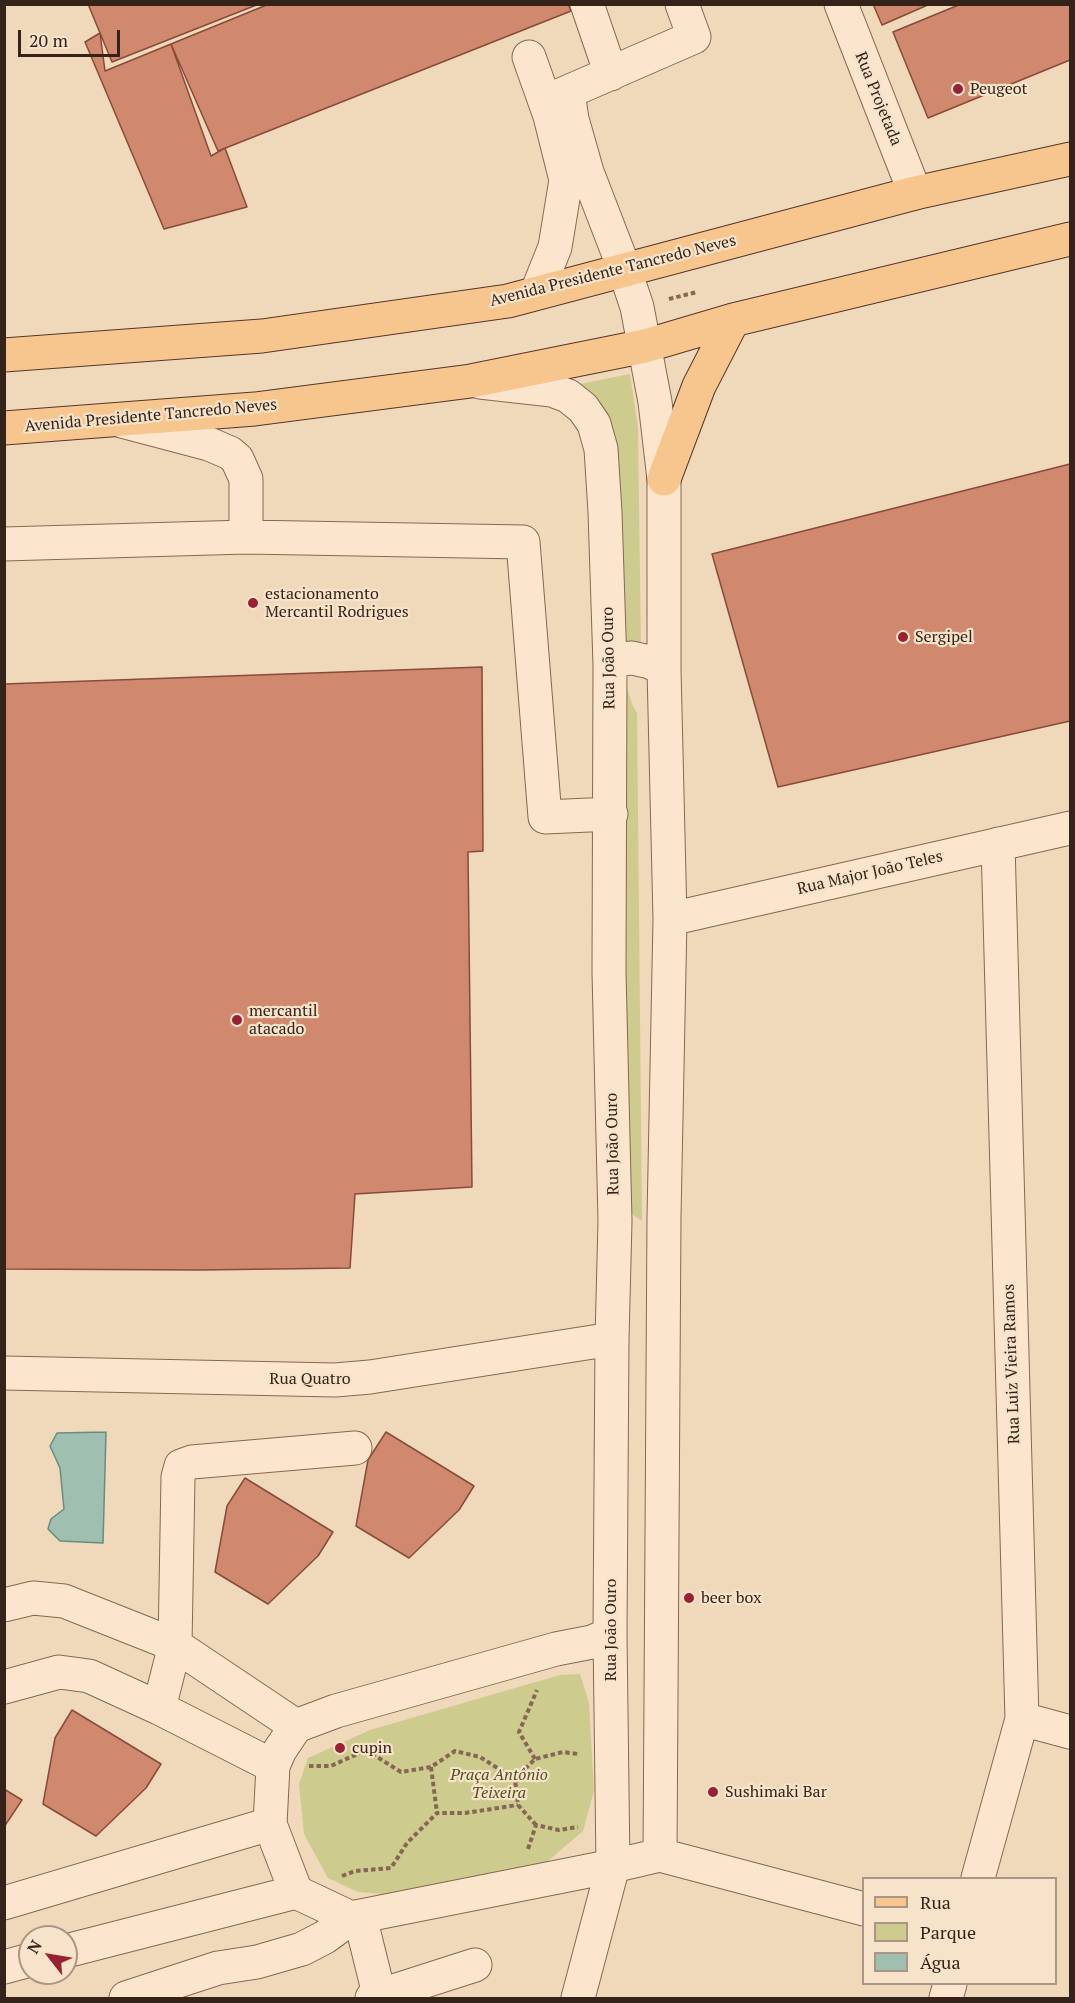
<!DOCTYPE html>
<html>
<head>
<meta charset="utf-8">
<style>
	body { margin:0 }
	#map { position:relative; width:1075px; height:2003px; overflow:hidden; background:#f0d8ba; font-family:"PT Serif",serif }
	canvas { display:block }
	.frame { position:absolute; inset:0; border:6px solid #35231a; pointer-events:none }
	.legend { position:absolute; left:862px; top:1877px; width:195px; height:108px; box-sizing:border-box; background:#f7e3ca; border:2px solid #a99684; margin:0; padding:8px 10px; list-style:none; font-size:18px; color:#35231a }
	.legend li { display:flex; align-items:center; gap:12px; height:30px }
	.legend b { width:30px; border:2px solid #a99684 }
	.north { position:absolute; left:18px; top:1925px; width:60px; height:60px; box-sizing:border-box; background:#f7e3ca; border:2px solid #a99684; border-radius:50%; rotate:301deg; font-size:16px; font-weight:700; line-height:24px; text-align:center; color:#35231a }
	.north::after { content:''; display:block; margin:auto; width:21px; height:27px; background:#992134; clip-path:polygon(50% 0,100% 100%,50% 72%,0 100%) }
	.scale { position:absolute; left:18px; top:30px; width:102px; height:27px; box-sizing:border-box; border:3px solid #35231a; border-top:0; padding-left:8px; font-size:18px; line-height:21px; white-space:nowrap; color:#35231a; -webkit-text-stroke:4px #f7e3ca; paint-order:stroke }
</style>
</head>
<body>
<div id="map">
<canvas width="1075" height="2003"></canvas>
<div class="frame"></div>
<ul class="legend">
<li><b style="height:8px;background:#f7c68e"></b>Rua</li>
<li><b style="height:16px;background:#cecb8e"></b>Parque</li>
<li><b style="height:16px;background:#9fc0b1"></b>Água</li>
</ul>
<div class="north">N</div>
<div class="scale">20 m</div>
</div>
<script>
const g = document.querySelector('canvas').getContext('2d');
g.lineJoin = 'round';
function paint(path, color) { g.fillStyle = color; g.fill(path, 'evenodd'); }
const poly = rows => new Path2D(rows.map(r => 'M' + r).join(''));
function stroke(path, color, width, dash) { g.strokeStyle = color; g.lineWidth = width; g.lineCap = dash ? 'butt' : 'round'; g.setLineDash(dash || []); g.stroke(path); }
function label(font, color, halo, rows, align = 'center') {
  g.font = font + ' "PT Serif",serif'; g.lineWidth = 4.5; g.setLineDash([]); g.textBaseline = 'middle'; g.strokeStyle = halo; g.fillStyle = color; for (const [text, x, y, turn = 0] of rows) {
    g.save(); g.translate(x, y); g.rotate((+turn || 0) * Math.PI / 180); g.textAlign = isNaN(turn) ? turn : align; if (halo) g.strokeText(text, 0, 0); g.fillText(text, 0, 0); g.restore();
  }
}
paint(poly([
	[630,374,638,428,641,652,612,652,611,430,575,385],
	[624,678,632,704,637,713,642,1221,622,1207],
	[580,1674,589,1703,594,1791,583,1831,541,1867,386,1894,358,1892,328,1878,304,1834,299,1784,308,1758,370,1730,560,1675]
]), '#cecb8e');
const water = poly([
	[106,1432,103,1543,60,1541,48,1529,51,1519,64,1509,60,1468,50,1446,57,1433,106,1432]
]);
paint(water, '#9fc0b1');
stroke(water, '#678d7e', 1.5);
const building = poly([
	[88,4,259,4,112,62,88,4],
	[269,4,568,4,571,11,218,151,171,44,269,4],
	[873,4,930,4,882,25,873,4],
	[961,4,1070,4,1070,60,928,118,893,32,961,4],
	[100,33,105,71,171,44,211,156,225,148,247,207,164,229,85,42,100,33],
	[1070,464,1070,721,778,787,712,554,1070,464],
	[482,667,483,851,468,852,472,1187,355,1194,350,1268,200,1270,4,1269,4,684,482,667],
	[386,1432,474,1486,459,1510,409,1558,356,1526,368,1460,386,1432],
	[245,1478,333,1532,318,1556,268,1604,215,1572,227,1506,245,1478],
	[72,1710,161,1764,146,1788,96,1836,43,1804,55,1738,72,1710],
	[4,1789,22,1800,4,1827,4,1789]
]);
paint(building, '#d0886e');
stroke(building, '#874c39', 1.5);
const minor = poly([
	[587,4,611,74],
	[841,4,915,193],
	[529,57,550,116,566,180,555,247,537,292],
	[568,93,572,119,587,172,624,268,637,307,655,402,664,479,664,669,670,919,664,1217,660,1855],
	[547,101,694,37,682,4],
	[480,382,552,390,568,396,583,408,594,424,601,449,605,512,610,665,609,972,615,1221,612,1339,610,1634,613,1866,578,1998],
	[122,421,209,444,230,453,237,459,246,479,246,537],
	[4,544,246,537,523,542,545,817,611,814],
	[610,665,622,659,632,658,650,662,664,669],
	[670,919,1070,828],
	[4,1373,335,1380,370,1377,612,1339],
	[4,1605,33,1598,64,1601,175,1645,296,1726],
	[4,1687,59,1672,89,1676,159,1708,273,1766],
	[159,1708,175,1645,178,1477,181,1466,192,1462,355,1448],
	[1022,1719,1070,1732],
	[978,1878,1022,1719,998,844],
	[296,1892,270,1824,273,1766,280,1750,296,1726,336,1711,556,1649,592,1642,610,1634],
	[4,1903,270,1824],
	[360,1917,380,1998],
	[351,1918,613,1866,660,1855,864,1909],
	[66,1951,296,1892,351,1918],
	[4,1967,30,1960],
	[126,1998,218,1968,257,1962,302,1949,325,1937,351,1918],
	[372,1998,475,1965],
	[946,1998,950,1984]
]);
const major = poly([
	[4,355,262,336,508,301,915,193,1070,159],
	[4,428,255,409,471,381,645,346,733,320,1070,239],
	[664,479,699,386,733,320]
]);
stroke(minor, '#876754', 35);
stroke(major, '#543729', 35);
stroke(poly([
	[669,299,697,292],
	[535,1759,519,1732,537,1690],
	[309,1766,331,1766,366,1750,401,1772,431,1767,455,1751,480,1757,515,1779],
	[431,1767,437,1813],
	[536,1825,518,1805,515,1779,535,1759,563,1752,578,1754],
	[528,1849,536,1825,559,1830,578,1827],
	[342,1876,355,1871,391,1868,407,1843,437,1813,465,1813,518,1805]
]), '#876754', 4, [4.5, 3]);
stroke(minor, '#fbe6cd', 33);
stroke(major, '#f7c68e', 33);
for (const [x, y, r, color] of [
	[958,89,6,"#992134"],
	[253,603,6,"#992134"],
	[903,637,6,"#992134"],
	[237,1020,6,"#992134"],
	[689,1598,6,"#992134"],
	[340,1748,6,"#992134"],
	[713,1792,6,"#992134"]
]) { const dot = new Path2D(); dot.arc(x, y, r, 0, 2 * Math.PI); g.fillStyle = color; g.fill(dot); stroke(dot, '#f7e3ca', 2); }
label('16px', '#35231a', '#f7e3ca', [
	["Peugeot",970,89],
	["estacionamento",265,594],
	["Mercantil Rodrigues",265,612],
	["Sergipel",915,637],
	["mercantil",249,1011],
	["atacado",249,1029],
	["beer box",701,1598],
	["cupin",352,1748],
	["Sushimaki Bar",725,1792]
], 'left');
label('16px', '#35231a', '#f7e3ca', [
	["Rua Projetada",878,99,68],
	["Avenida Presidente Tancredo Neves",613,271,-14],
	["Avenida Presidente Tancredo Neves",151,416,-5],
	["Rua João Ouro",609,658,-91],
	["Rua Major João Teles",870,873,-13],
	["Rua João Ouro",613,1144,-91],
	["Rua Luiz Vieira Ramos",1012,1364,-92],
	["Rua Quatro",310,1379],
	["Rua João Ouro",611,1630,-90]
]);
label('italic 16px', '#4e531f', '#f7e3ca', [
	["Praça Antônio",499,1775],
	["Teixeira",499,1793]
]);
</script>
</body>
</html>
